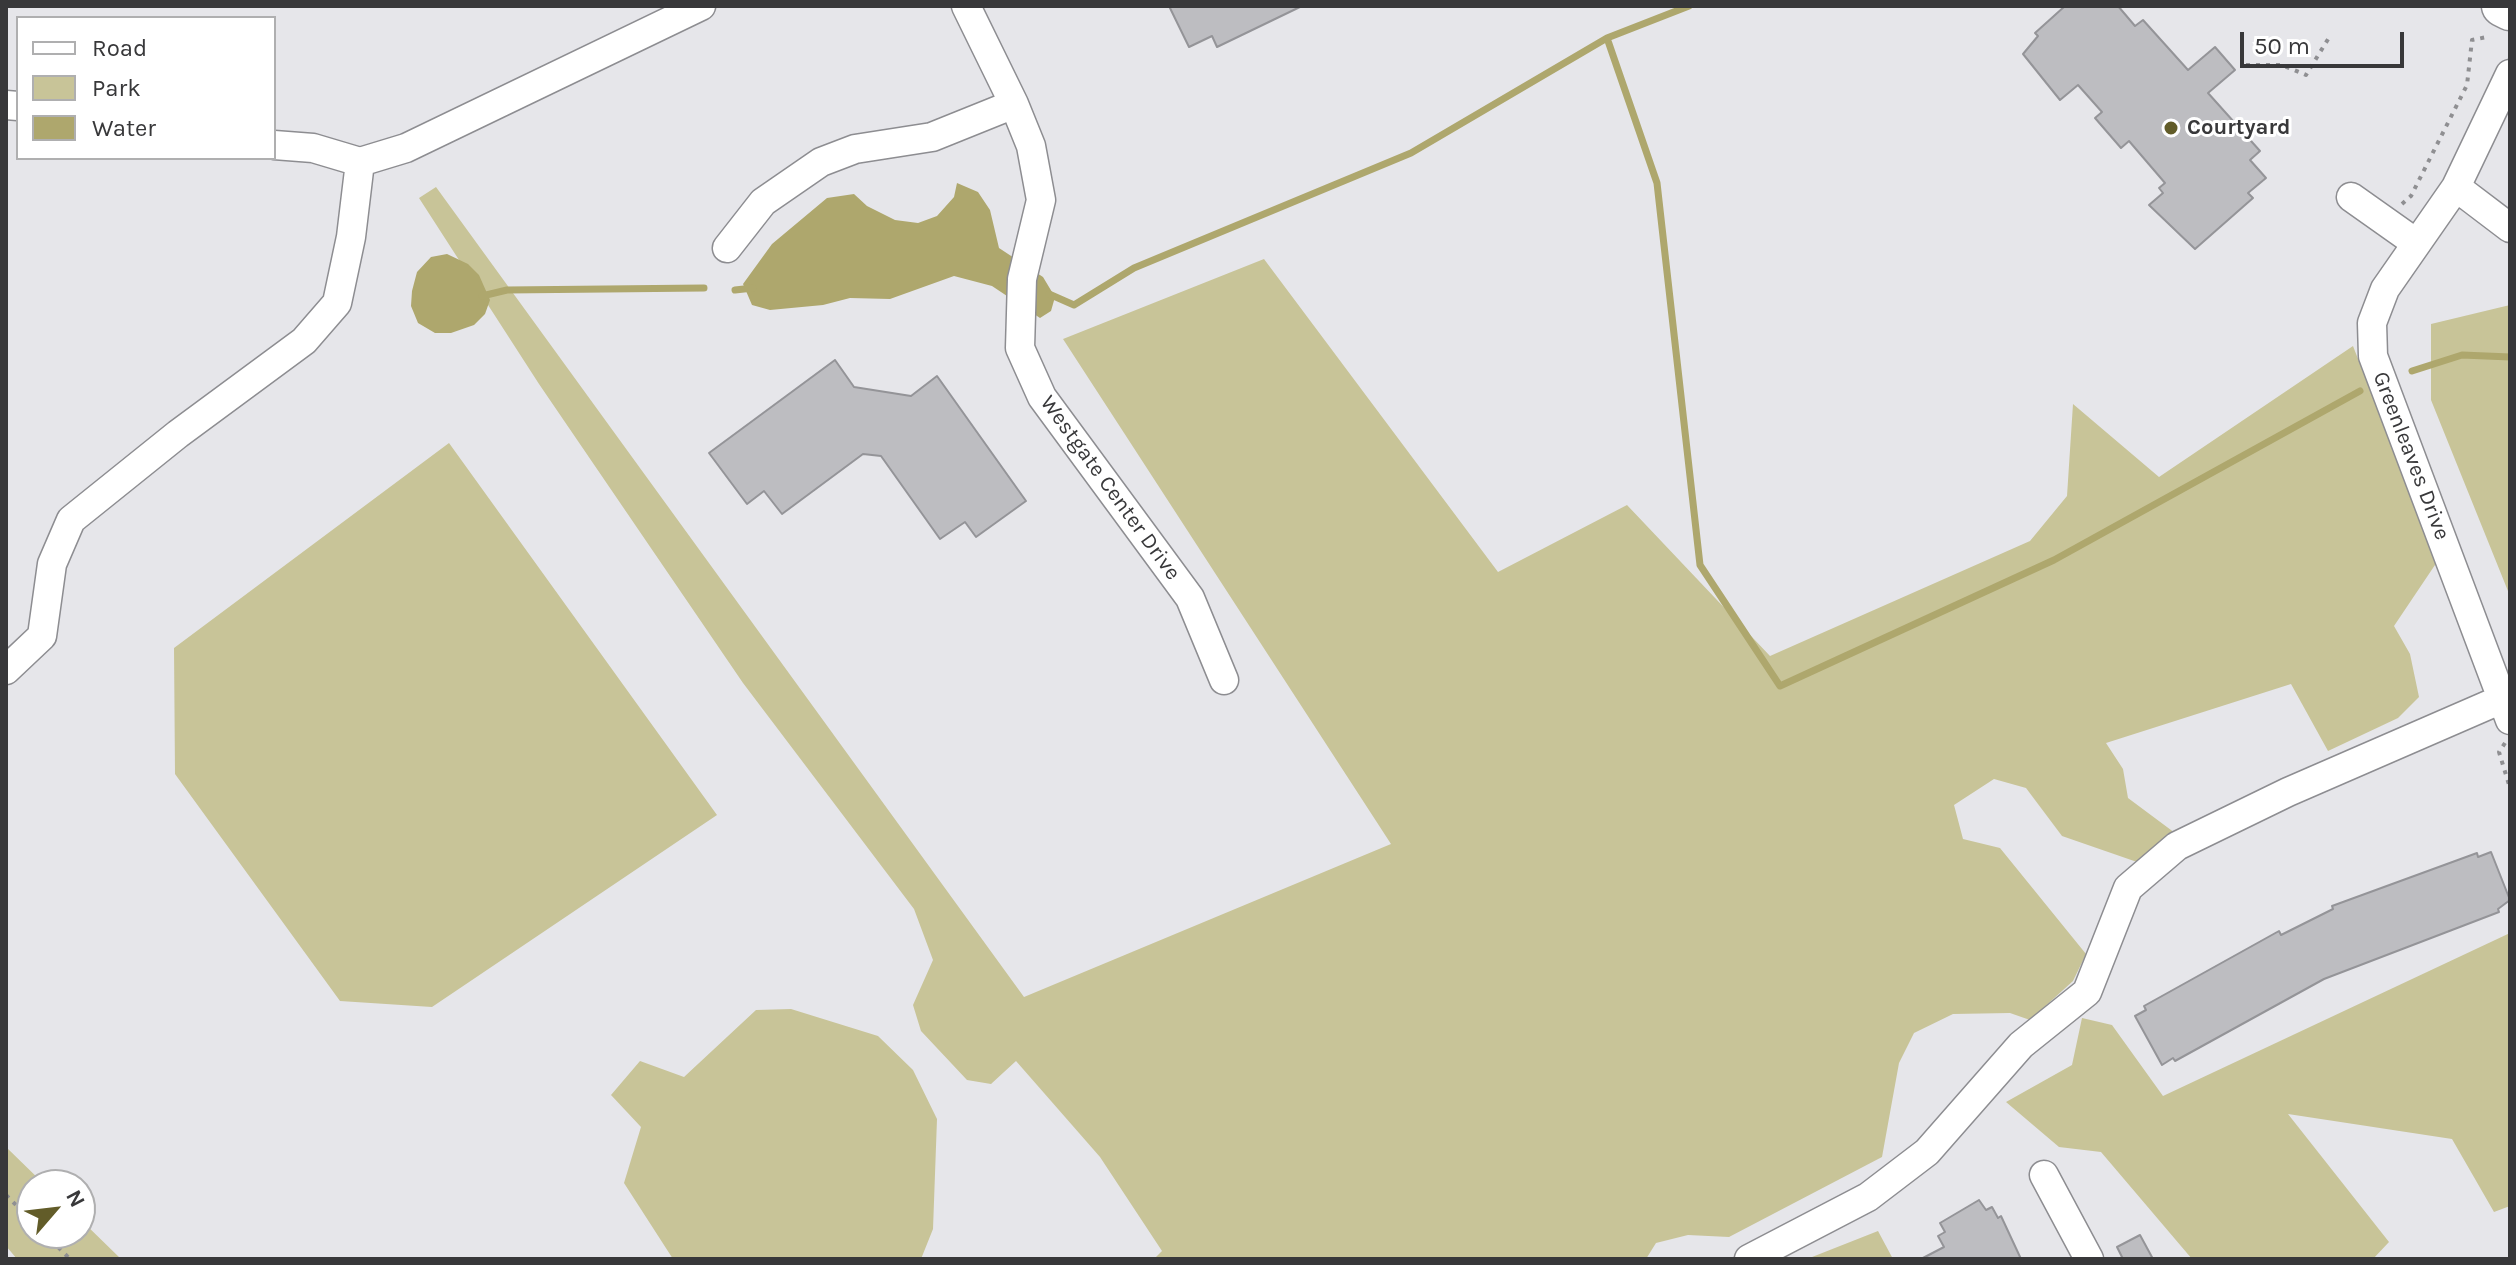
<!DOCTYPE html>
<html>
<head>
<meta charset="utf-8">
<style>
	body { margin:0 }
	#map { position:relative; width:2516px; height:1265px; overflow:hidden; background:#e6e6ea; font-family:Karla,sans-serif }
	canvas { display:block }
	.frame { position:absolute; inset:0; border:8px solid #38383a; pointer-events:none }
	.legend { position:absolute; left:16px; top:16px; width:260px; height:144px; box-sizing:border-box; background:#fff; border:2px solid #afafb0; margin:0; padding:10px 14px; list-style:none; font-size:24px; color:#38383a }
	.legend li { display:flex; align-items:center; gap:16px; height:40px }
	.legend b { width:40px; border:2px solid #afafb0 }
	.north { position:absolute; left:16px; top:1169px; width:80px; height:80px; box-sizing:border-box; background:#fff; border:2px solid #afafb0; border-radius:50%; rotate:62deg; font-size:22px; font-weight:700; line-height:32px; text-align:center; color:#38383a }
	.north::after { content:''; display:block; margin:auto; width:28px; height:36px; background:#625c29; clip-path:polygon(50% 0,100% 100%,50% 72%,0 100%) }
	.scale { position:absolute; left:2240px; top:32px; width:164px; height:36px; box-sizing:border-box; border:4px solid #38383a; border-top:0; padding-left:10px; font-size:24px; line-height:28px; white-space:nowrap; color:#38383a; -webkit-text-stroke:6px #fff; paint-order:stroke }
</style>
</head>
<body>
<div id="map">
<canvas width="2516" height="1265"></canvas>
<div class="frame"></div>
<ul class="legend">
<li><b style="height:10px;background:#fff"></b>Road</li>
<li><b style="height:22px;background:#c8c498"></b>Park</li>
<li><b style="height:22px;background:#aea76d"></b>Water</li>
</ul>
<div class="north">N</div>
<div class="scale">50 m</div>
</div>
<script>
const g = document.querySelector('canvas').getContext('2d');
g.lineJoin = 'round';
function paint(path, color) { g.fillStyle = color; g.fill(path, 'evenodd'); }
const poly = rows => new Path2D(rows.map(r => 'M' + r).join(''));
function stroke(path, color, width, dash) { g.strokeStyle = color; g.lineWidth = width; g.lineCap = dash ? 'butt' : 'round'; g.setLineDash(dash || []); g.stroke(path); }
function label(font, color, halo, rows, align = 'center') {
  g.font = font + ' Karla,sans-serif'; g.lineWidth = 6; g.setLineDash([]); g.textBaseline = 'middle'; g.strokeStyle = halo; g.fillStyle = color; for (const [text, x, y, turn = 0] of rows) {
    g.save(); g.translate(x, y); g.rotate((+turn || 0) * Math.PI / 180); g.textAlign = isNaN(turn) ? turn : align; if (halo) g.strokeText(text, 0, 0); g.fillText(text, 0, 0); g.restore();
  }
}
paint(poly([
	[436,187,1024,997,1391,844,1063,339,1264,259,1498,572,1627,505,1770,656,2030,541,2067,496,2073,404,2159,477,2353,346,2437,562,2394,626,2410,654,2419,697,2398,718,2328,751,2291,684,2106,743,2123,769,2128,798,2175,833,2137,862,2062,836,2026,788,1994,779,1954,805,1963,839,2000,848,2086,954,2073,981,2030,1020,2010,1013,1953,1014,1914,1033,1899,1063,1882,1157,1729,1237,1688,1235,1656,1243,1646,1259,1154,1259,1162,1251,1100,1157,1016,1061,991,1084,967,1080,921,1031,913,1005,933,960,914,909,743,683,539,384,419,198],
	[2510,305,2510,596,2431,400,2431,324],
	[449,443,717,815,432,1007,340,1001,175,774,174,648],
	[2510,933,2510,1206,2494,1212,2452,1139,2288,1114,2389,1242,2373,1259,2192,1259,2101,1152,2059,1147,2006,1102,2072,1065,2082,1018,2112,1025,2163,1096],
	[791,1009,878,1036,913,1070,937,1119,933,1229,921,1259,673,1259,624,1183,641,1127,611,1095,640,1061,684,1077,756,1010],
	[6,1147,45,1185,32,1185,32,1233,80,1233,80,1219,121,1259,17,1259,6,1246],
	[1878,1231,1893,1259,1807,1259]
]), '#c8c498');
paint(poly([
	[957,183,978,192,990,210,999,248,1043,277,1055,297,1051,311,1040,318,992,286,954,276,890,299,850,298,823,305,770,310,752,305,743,284,772,244,827,198,854,194,867,206,895,220,918,223,937,216,954,197],
	[447,254,468,264,479,275,490,300,485,314,474,325,451,333,435,333,418,323,411,306,412,291,417,272,431,257]
]), '#aea76d');
stroke(poly([
	[1607,38,1657,183,1700,565,1780,686,2054,560,2360,391],
	[735,290,753,288],
	[1049,294,1074,305,1134,268,1411,153,1607,38,1689,6],
	[482,296,507,290,704,288],
	[2412,371,2462,355,2510,357]
]), '#aea76d', 7);
const building = poly([
	[1169,6,1302,6,1217,47,1212,36,1189,47,1169,6],
	[2065,6,2118,6,2135,26,2143,20,2188,70,2215,47,2235,70,2208,93,2260,151,2250,160,2266,178,2248,193,2253,198,2195,249,2149,205,2163,193,2159,188,2165,183,2129,141,2121,148,2095,118,2102,112,2078,85,2060,100,2023,54,2038,36,2035,33,2065,6],
	[835,360,854,387,911,396,937,376,1026,501,976,537,965,522,940,539,881,456,863,454,782,514,764,491,747,504,709,453,835,360],
	[2491,852,2510,900,2498,909,2499,912,2324,979,2175,1061,2173,1058,2162,1065,2135,1016,2146,1010,2144,1006,2279,931,2281,935,2333,909,2332,906,2477,853,2478,857,2491,852],
	[1979,1200,1986,1210,1992,1207,1998,1218,2001,1216,2021,1259,1921,1259,1944,1247,1938,1236,1945,1232,1940,1223,1979,1200],
	[2140,1235,2153,1259,2123,1259,2117,1247,2140,1235]
]);
paint(building, '#bdbdc1');
stroke(building, '#949498', 2);
const minor = poly([
	[966,6,1014,104],
	[2510,74,2456,187,2385,289,2372,323,2373,356,2510,720],
	[6,105,18,106],
	[274,145,313,148,360,162],
	[2456,187,2510,228],
	[2351,197,2416,243],
	[727,248,763,202,821,162,855,149,932,137,1014,104,1031,146,1041,200,1022,279,1020,348,1042,397,1190,598,1224,680],
	[6,670,42,636,52,564,71,520,178,434,304,341,337,303,351,237,360,162,406,148,701,6],
	[2044,1175,2089,1259],
	[1749,1259,1868,1197,1927,1152,2021,1045,2087,992,2128,888,2177,846,2288,792,2502,699]
]);
const highway = poly([
	[2502,6,2510,10]
]);
stroke(minor, '#8d8d91', 31);
stroke(highway, '#8d8d91', 43);
stroke(poly([
	[2246,65,2282,65,2306,75,2330,36],
	[2402,204,2411,196,2467,85,2472,40,2487,37],
	[2505,743,2499,752,2510,788],
	[6,1195,32,1221],
	[44,1233,70,1259]
]), '#8f8f92', 4, [4, 6]);
stroke(minor, '#fff', 28);
stroke(highway, '#fff', 40);
for (const [x, y, r, color] of [
	[2171,128,8,"#625c29"]
]) { const dot = new Path2D(); dot.arc(x, y, r, 0, 2 * Math.PI); g.fillStyle = color; g.fill(dot); stroke(dot, '#fff', 3); }
label('bold 22px', '#38383a', '#fff', [
	["Courtyard",2187,128]
], 'left');
label('22px', '#38383a', '#fff', [
	["Greenleaves Drive",2411,456,69],
	["Westgate Center Drive",1110,488,54]
]);
</script>
</body>
</html>
